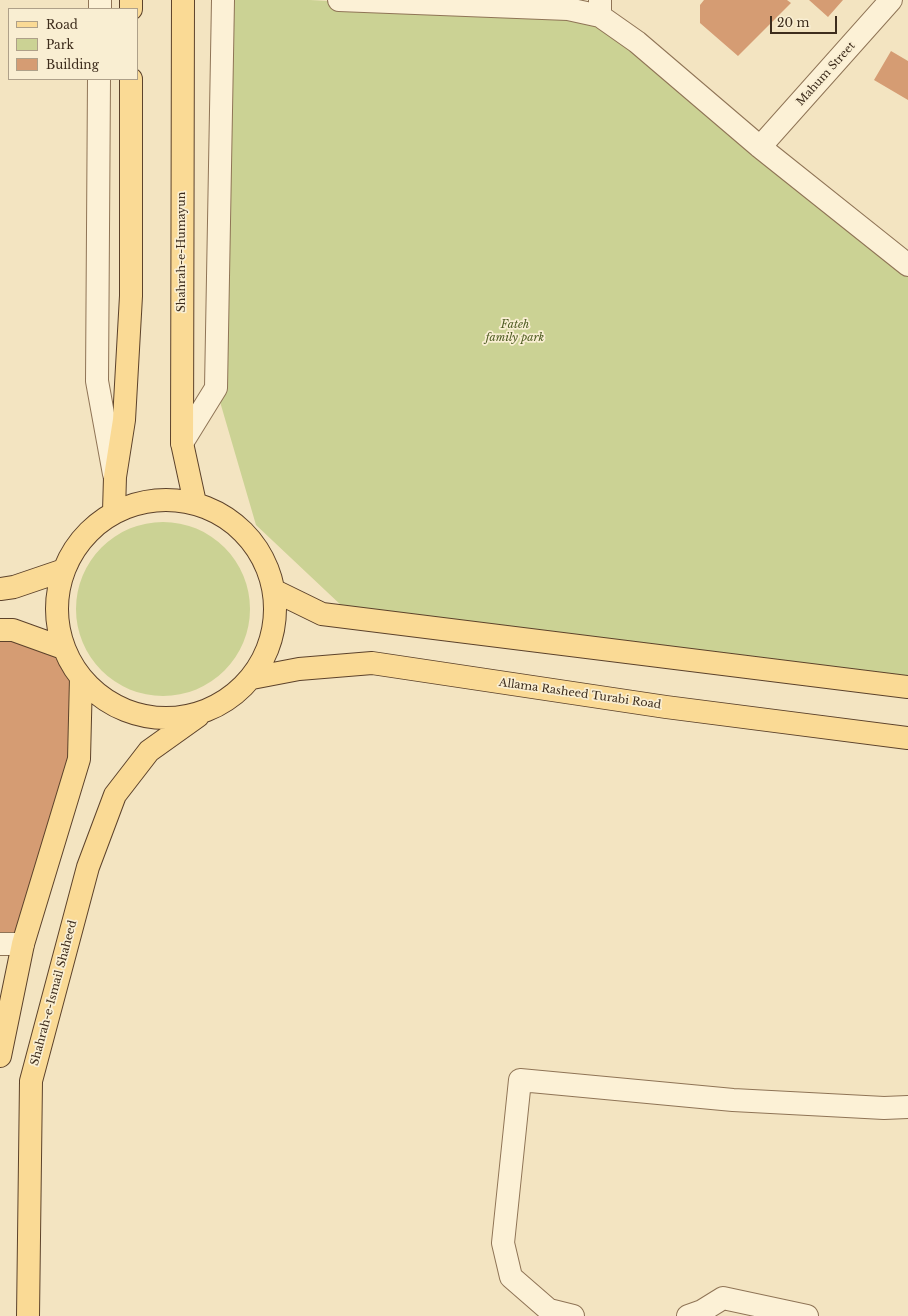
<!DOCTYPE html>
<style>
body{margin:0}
#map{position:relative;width:908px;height:1316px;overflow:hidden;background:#f3e4c1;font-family:"Libre Baskerville",serif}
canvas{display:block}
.legend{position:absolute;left:8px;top:8px;width:130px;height:72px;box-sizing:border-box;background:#f9eed2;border:1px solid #aea089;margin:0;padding:5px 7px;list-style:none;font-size:12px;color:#3d2c1c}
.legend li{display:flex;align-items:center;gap:8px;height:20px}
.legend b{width:20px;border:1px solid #aea089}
.scale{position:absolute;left:770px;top:16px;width:67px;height:18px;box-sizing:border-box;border:2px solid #3d2c1c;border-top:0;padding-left:5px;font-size:12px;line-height:14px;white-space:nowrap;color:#3d2c1c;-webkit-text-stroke:3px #f9eed2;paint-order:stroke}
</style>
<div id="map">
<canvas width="908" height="1316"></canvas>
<ul class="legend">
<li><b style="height:5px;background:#fada95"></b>Road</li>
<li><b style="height:11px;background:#cbd294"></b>Park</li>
<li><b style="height:11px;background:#d59c73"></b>Building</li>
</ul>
<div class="scale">20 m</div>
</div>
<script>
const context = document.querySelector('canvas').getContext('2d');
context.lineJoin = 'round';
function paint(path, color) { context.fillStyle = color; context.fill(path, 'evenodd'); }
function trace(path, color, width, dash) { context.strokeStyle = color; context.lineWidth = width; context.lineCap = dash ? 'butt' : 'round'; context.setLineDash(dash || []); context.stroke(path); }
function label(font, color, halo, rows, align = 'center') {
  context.font = font + ' "Libre Baskerville",serif'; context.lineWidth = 3.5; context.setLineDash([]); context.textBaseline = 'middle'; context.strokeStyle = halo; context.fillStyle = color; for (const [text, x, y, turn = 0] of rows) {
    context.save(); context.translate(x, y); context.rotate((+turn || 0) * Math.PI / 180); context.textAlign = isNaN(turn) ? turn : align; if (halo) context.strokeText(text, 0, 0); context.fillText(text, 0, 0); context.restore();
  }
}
paint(new Path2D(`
 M223,0h87l290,16 308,257v414l-565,-80 -87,-82 -40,-137z
 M76 609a87 87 0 1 1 174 0a87 87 0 1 1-174 0Z`), '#cbd294');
paint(new Path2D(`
 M704,0h83l4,3 -53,53 -38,-33v-18z
 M809,0h34l-15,17z
 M891,51l17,10v39l-34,-20z
 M0,633l62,17 17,29 -1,80 -57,183h-21z`), '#d59c73');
const minor = new Path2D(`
 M339,0l229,9 32,7
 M600,0v16l37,26 123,105 148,118
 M100,9v-9
 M99,79l-2,302 17,93
 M760,147l131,-147
 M182,443l34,-55 7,-388
 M0,944h23
 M573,1316l-24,-6 -38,-33 -8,-34 17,-163 213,20 151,8 24,-1
 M688,1316l14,-5 21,-13 84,18`);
const major = new Path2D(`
 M183,0l-1,443 13,60
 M131,9v-9
 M57 609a109 109 0 1 1 218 0a109 109 0 1 1-218 0Z
 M114,511l1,-34 9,-57 7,-124v-217
 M0,589l14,-2 50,-17
 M275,591l47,23 586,73
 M0,630h13l50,18
 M252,678l47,-9 73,-6 294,44 242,31
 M0,1056l23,-112 56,-185 2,-81
 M28,1316l3,-235 57,-214 27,-72 34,-44 49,-35`);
trace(minor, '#8f7456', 24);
trace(major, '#5c422b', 24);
trace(minor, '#fcf1d6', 22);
trace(major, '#fada95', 22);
label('11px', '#3d2c1c', '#f9eed2', [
 ["Mahum Street",826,74,-48],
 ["Shahrah-e-Humayun",182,252,-90],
 ["Allama Rasheed Turabi Road",580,694,8],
 ["Shahrah-e-Ismail Shaheed",54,993,-75]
]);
label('italic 11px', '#4d5b21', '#f9eed2', [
 ["Fateh",515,325],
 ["family park",515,338]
]);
</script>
